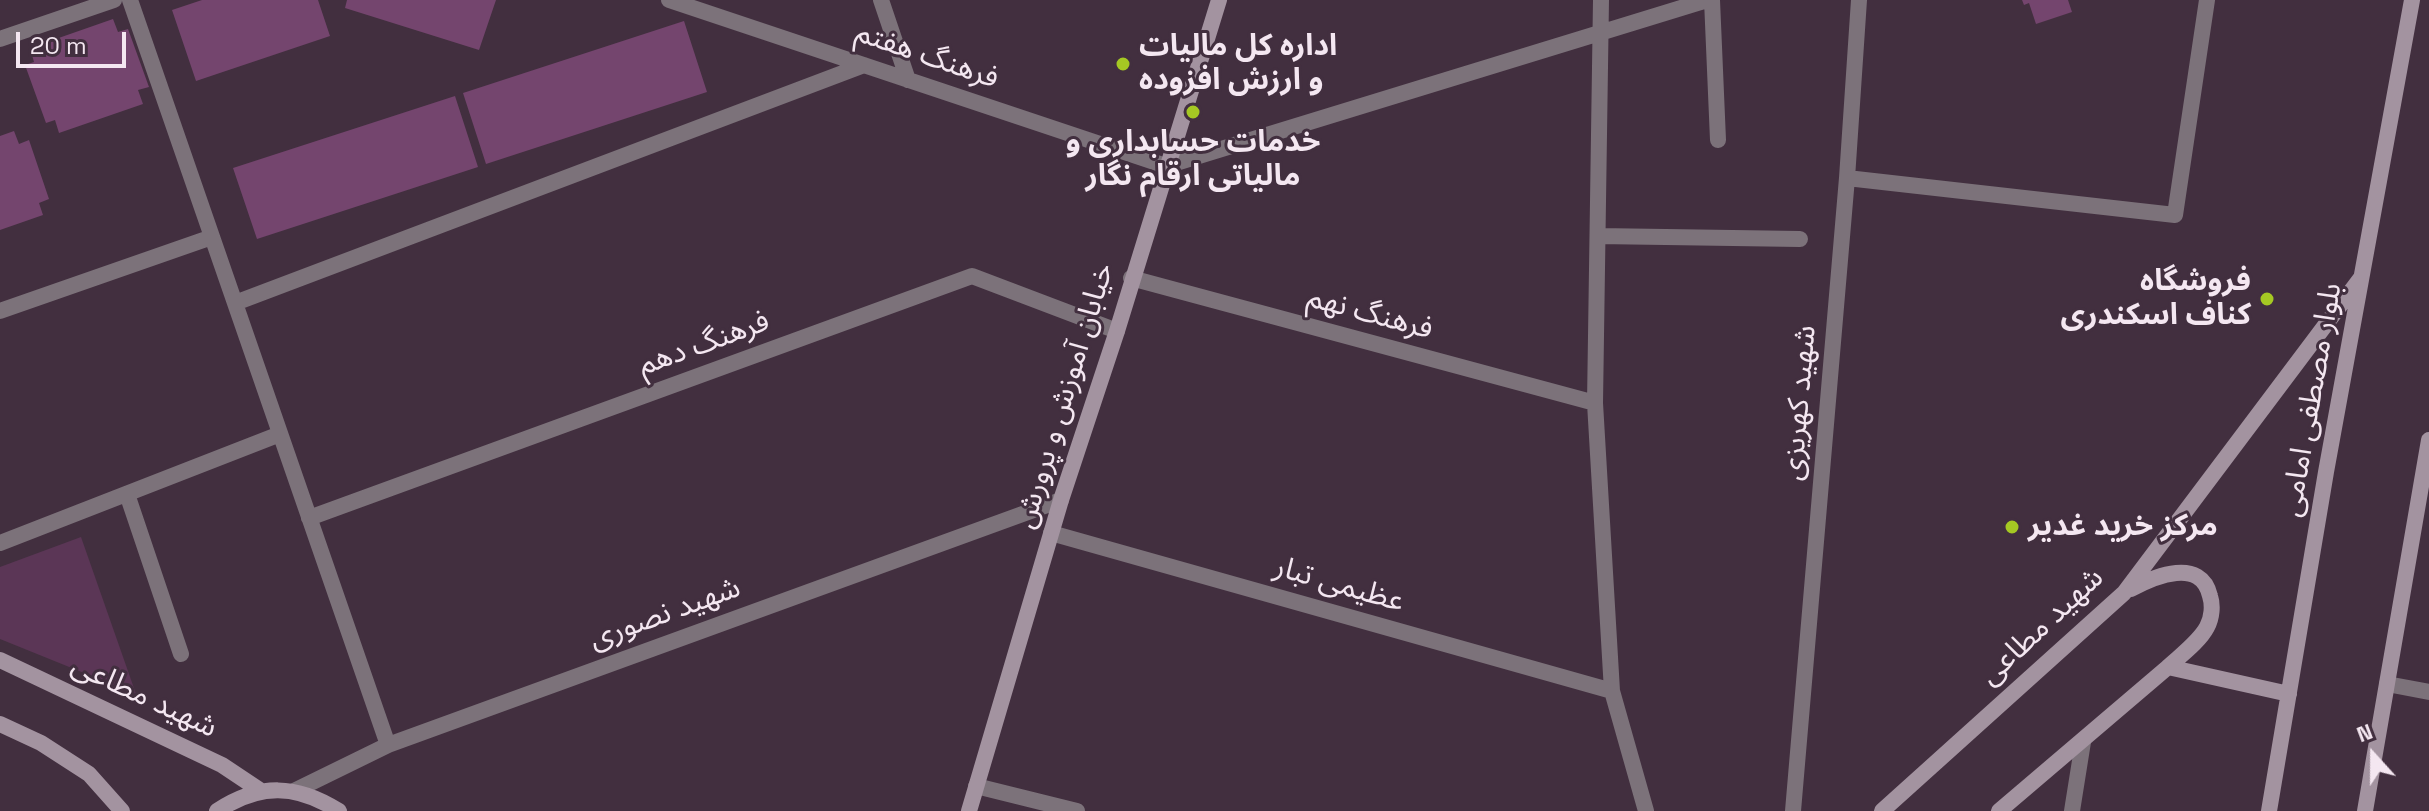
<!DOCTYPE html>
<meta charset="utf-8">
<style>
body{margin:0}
#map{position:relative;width:2429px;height:811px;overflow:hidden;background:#422f3f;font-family:"Space Grotesk",sans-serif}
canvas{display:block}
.north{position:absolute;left:2333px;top:715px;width:80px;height:80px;-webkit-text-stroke:6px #422f3f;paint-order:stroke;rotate:339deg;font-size:22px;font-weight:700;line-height:32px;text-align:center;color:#f4e7f1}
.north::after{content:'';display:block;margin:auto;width:28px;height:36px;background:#f4e7f1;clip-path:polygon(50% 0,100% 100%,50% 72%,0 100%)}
.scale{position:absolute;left:16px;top:32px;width:110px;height:36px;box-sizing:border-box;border:4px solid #f4e7f1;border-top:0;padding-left:10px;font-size:24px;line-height:28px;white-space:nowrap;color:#f4e7f1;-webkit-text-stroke:6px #422f3f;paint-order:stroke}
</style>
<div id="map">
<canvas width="2429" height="811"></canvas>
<div class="north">N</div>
<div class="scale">20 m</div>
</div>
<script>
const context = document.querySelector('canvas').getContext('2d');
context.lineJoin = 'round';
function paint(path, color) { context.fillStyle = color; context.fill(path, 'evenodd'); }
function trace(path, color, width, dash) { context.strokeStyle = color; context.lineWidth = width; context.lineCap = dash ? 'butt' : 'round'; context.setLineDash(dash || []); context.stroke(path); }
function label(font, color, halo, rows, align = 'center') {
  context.font = font + ' "Space Grotesk","Noto Sans Arabic",sans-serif'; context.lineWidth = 6; context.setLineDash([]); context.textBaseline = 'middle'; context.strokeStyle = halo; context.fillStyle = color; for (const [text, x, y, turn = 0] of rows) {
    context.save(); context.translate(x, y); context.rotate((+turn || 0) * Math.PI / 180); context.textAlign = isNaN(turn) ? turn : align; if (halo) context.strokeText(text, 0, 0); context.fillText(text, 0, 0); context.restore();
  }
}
paint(new Path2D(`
 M81,537l55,157 -136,-55v-72z`), '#5b3656');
paint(new Path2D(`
 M202,0h116l12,36 -134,45 -24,-71z
 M347,0h149l-17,50 -134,-42z
 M2022,0h46l4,12 -36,12 -7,-21 -5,2z
 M113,19l5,13 10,-3 21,58 -11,3 5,14 -84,29 -4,-13 -9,3 -21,-58 9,-3 -4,-14z
 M684,21l23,71 -221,72 -23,-71z
 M455,96l23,71 -221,72 -24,-71z
 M14,131l5,13 10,-4 20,59 -10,4 4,12 -43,15v-94z`), '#74456e');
trace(new Path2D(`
 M130,0l258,745
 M669,0l497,166 541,-166
 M881,0l27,80
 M1601,0l-6,403 17,288 34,120
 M1712,0l6,140
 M0,39l114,-39
 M1847,178l328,37 32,-215
 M1598,236l202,3
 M1131,278l464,125
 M235,303l629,-238
 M0,311l212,-74
 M127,494l54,160
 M309,518l663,-242 145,55
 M1051,533l561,158
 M0,543l280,-109
 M2387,684l42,8
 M976,786l101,25
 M294,791l94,-46 673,-245
 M1793,811l54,-633 12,-178
 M2072,811l11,-69`), '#7c727a', 16);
trace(new Path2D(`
 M2131,589c24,-13 70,-32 79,7 3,9 2,22 -3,31 -8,15 -26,28 -39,40
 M0,660l222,105 39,26
 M0,724l41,19 48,31 33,37
 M217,811c43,-28 79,-27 122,0
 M969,811l92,-311 56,-169 102,-331
 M1882,811l242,-218 236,-314
 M1999,811l169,-144 121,27
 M2269,811l57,-339 86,-472
 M2365,811l64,-371`), '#a393a0', 16);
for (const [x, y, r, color] of [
 [1123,64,8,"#a5c823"],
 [1193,112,8,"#a5c823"],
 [2267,299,8,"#a5c823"],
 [2012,527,8,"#a5c823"]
]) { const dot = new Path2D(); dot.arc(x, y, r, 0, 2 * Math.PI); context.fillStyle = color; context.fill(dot); trace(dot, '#422f3f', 3); }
label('bold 30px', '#f4e7f1', '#422f3f', [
 ["اداره کل مالیات",1139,47],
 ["و ارزش افزوده",1139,81],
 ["خدمات حسابداری و",1193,143,"center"],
 ["مالیاتی ارقام نگار",1193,177,"center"],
 ["فروشگاه",2251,282,"right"],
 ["کناف اسکندری",2251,316,"right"],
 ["مرکز خرید غدیر",2028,527]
], 'left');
label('30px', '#f4e7f1', '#422f3f', [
 ["فرهنگ هفتم",927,56,19],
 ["فرهنگ نهم",1370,314,15],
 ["فرهنگ دهم",704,344,-20],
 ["خیابان آموزش و پرورش",1065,396,-73],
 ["بلوار مصطفی امامی",2312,400,-80],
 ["شهید کهریزی",1800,403,-85],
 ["عظیمی تبار",1339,585,16],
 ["شهید نصوری",665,614,-20],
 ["شهید مطاعی",2042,627,-43],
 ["شهید مطاعی",144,697,25]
]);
</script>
